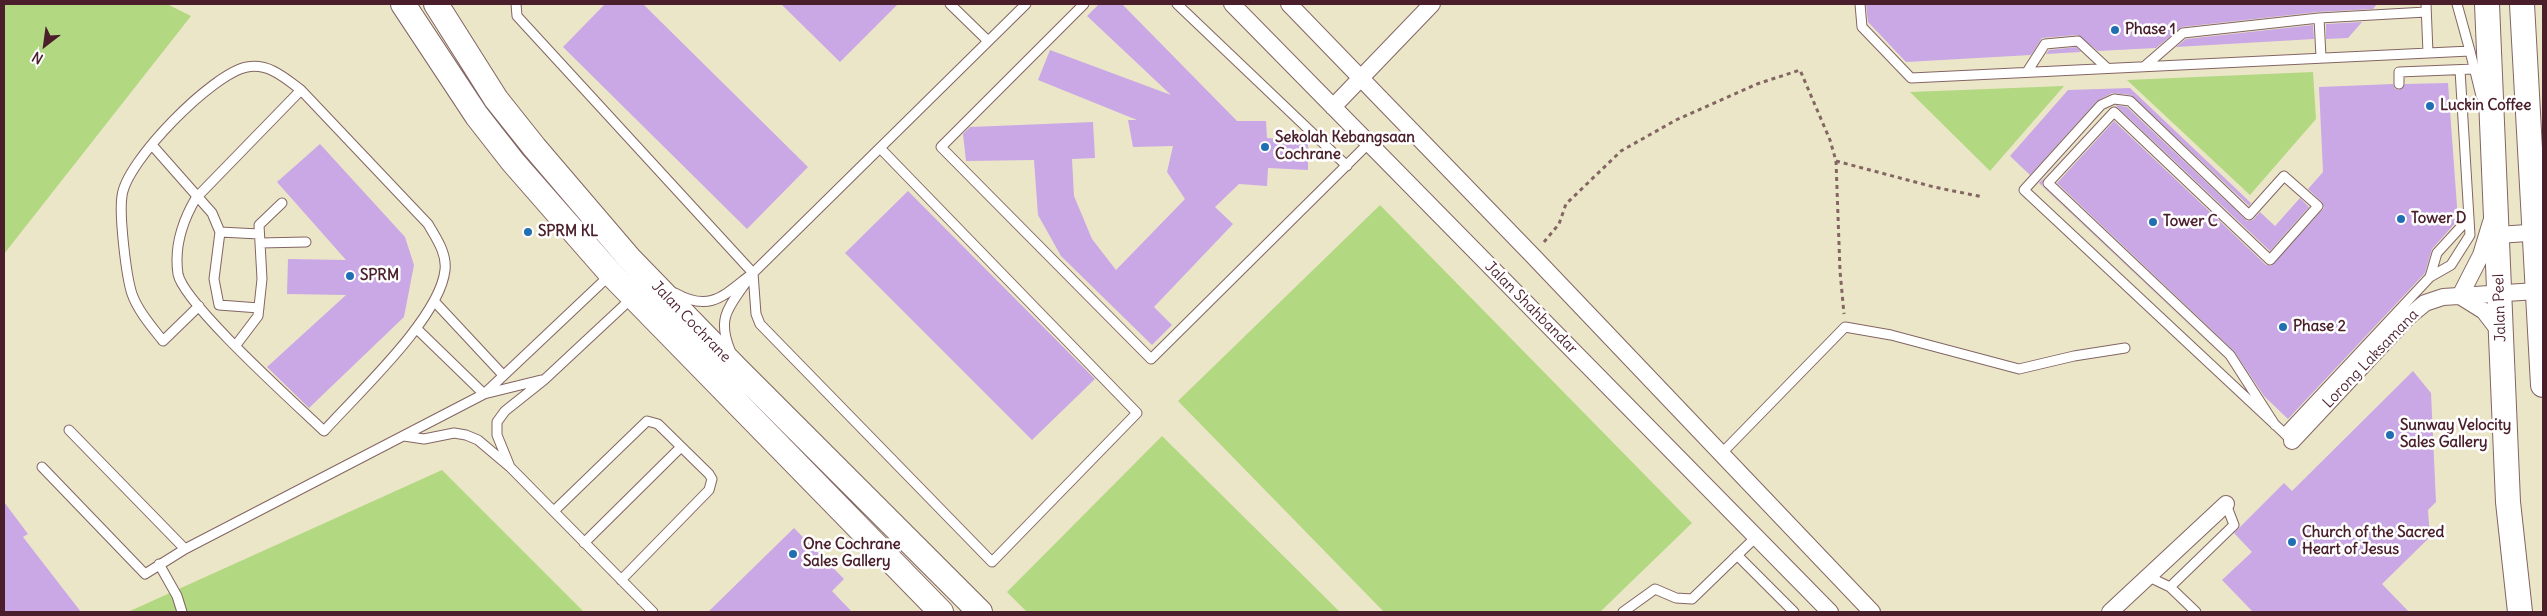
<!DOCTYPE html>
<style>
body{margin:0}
#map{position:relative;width:2547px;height:616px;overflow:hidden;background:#ece6c9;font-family:Delius,sans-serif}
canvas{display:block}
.frame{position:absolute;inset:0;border:5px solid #4a1f2b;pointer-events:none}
.north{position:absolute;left:20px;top:20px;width:50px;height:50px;-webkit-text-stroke:4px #fff;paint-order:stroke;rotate:210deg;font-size:14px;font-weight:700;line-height:20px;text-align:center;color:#4a1f2b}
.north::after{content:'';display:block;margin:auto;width:18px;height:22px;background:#4a1f2b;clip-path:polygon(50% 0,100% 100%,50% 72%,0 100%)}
</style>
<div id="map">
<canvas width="2547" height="616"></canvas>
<div class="frame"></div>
<div class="north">N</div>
</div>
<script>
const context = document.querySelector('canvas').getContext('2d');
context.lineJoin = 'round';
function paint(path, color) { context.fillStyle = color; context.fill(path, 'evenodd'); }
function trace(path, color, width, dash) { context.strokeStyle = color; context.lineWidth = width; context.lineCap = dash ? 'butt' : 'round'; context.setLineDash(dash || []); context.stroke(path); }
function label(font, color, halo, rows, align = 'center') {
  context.font = font + ' Delius,sans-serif'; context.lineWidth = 5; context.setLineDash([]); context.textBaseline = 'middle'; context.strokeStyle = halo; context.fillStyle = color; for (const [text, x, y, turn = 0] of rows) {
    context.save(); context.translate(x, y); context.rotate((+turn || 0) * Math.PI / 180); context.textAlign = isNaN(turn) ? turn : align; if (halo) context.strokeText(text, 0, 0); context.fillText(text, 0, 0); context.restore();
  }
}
paint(new Path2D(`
 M4,4h163l24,12 -187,238z
 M2313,72l3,47 -66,76 -123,-115z
 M2064,86l-74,85 -80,-79z
 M1380,205l312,318 -92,89h-216l-206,-211z
 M1162,436l178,176h-313l-20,-20z
 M442,470l142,142 -454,-1z`), '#b2d882');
paint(new Path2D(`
 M605,4h38l165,163 -61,62 -184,-182z
 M781,4h117l-58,58z
 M1099,4h23l115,117h29l1,17 41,3v29l-40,-2 -1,18 -28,-2 -24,23 18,17 -79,83 18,18 -20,20 -91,-89 -23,-41 -4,-55 -68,1 -3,-27 7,-7 123,-5 2,36 -23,1 2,37 18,43 24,31 69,-71 -18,-27 6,-26 -40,1 -5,-27h9l-99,-40 12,-30 121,45 -84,-79z
 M1866,4h511l-4,5 -55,3 -136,15 -26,21 -58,3 -21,-16 -35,3 -11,17 -125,7 -38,-40z
 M2362,22l-14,16 -22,1v-15z
 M2313,25l1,14 -138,8 10,-8z
 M2076,47l5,5 -35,2 3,-4z
 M2448,83l10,137 -26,29 -7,24 -137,146 -24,-23 -30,-45 -177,-168 57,-62 152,144 5,1 53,-58 -2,-6 -14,-13 15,-17 -4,-85 74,-3 2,5 4,1 6,-6z
 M2130,88l121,115 -2,3 -118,-111 -19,-2 -15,8 -67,74 -20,-19 58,-66z
 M2115,105l12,2 120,114 6,-1 7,-8 15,14 25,-28 9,9 -39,44z
 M2109,108l-66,71 -1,6 184,175 -187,-177z
 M320,144l85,93 9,28 -10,52 -95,91 -42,-41 79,-72 -59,-1 1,-35 58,1 -69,-78z
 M908,191l187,188 -63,61 -187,-187z
 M2413,371l18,22 5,109 -8,8 2,27 -48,47 27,28h-156l-31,-32 30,-28 -18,-19 50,-50 8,8z
 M4,502l24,32 -5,3 58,75h-77z
 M794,528l50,51 -12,12 20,21h-144z`), '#c9a8e5');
const lane = new Path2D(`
 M516,4l1,12 236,257 3,41 4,10 232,238 145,-149 -257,-265
 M950,4l38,37
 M1084,4l-143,143 210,212 218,-216
 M1177,4l170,162
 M1860,4l2,23 49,51 559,-27 11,45
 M2426,4l2,49
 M2457,4l13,47
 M2321,57l-2,-39 107,-6
 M2145,66l38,-33 136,-15
 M2027,72l18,-28 33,-3 29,27
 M2399,84v-12l75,-3
 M301,90l127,134c8,14 19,29 17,46 -5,48 -88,124 -121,161 -27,-26 -141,-128 -146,-157 -4,-27 5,-54 18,-76z
 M152,145l60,68 8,19
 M260,243l46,-1
 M2430,277l7,-24 32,-35
 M675,293c36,20 49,2 78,-20l273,-269
 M434,301l69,74
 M199,306l-36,35c-11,-14 -25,-30 -31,-47 -6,-18 -13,-80 -10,-98 4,-35 91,-123 125,-129 22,-4 38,11 54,23
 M259,308l-40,-3 -5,-26 6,-47 39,2
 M417,329l67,65
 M236,345l22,-29 4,-37 -3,-54 23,-22
 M730,350c-13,-32 -2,-42 17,-69
 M484,394l127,-120
 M2275,425l-45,-70 -182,-172 66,-71 156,148 48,-54 -34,-30 -35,39 -119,-114 -16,-2 -13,6 -77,85 260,243 8,8
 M69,430l116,119 299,-155 57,-14
 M2284,433l146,-156 21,-12 19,-30 -10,-165
 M404,436l20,3 30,-6 12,2 12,5 32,27 143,145
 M1721,454l124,-127 46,8 128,34 55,-13 51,-8
 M42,467l103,107 40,-25
 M510,467l-13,-32v-13l8,-11 39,-31 89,-83
 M554,511l93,-90 11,3 51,50 3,5 -3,11 -88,90
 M584,543l97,-96
 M1737,555l57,57
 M159,564l18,32 5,16
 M2147,576l23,11 26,25
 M2170,587l64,-62 -8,-21
 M1623,612l32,-23 21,9 16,1 64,-62`);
const street = new Path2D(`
 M1232,4l598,608
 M1289,4l244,252 339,356
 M1333,107l99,-103
 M2497,235l46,-3
 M2460,296l21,-41 10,-33
 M2460,296l24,15 17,22
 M2292,441l116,-124 17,-14 18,-6 94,-6
 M2110,612l116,-108`);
const secondary = new Path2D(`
 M403,4l74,112 36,46 98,112 330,338
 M436,4l60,95 39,49 94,110 108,111 243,243
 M2487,4l21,498 12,110
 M2522,4l21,381`);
trace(lane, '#836562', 11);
trace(street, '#836562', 18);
trace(secondary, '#836562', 26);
trace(new Path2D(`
 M1836,161l98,26 49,10
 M1544,242l15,-18 7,-20 55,-53 55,-31 81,-36 43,-14 30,70 6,21 4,110 4,43`), '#836562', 3, [4, 4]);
trace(lane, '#fff', 9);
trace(street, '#fff', 16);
trace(secondary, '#fff', 24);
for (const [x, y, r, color] of [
 [2115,30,5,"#1f6fb2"],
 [2430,106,5,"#1f6fb2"],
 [1265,147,5,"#1f6fb2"],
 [2401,219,5,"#1f6fb2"],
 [2153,222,5,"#1f6fb2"],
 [528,232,5,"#1f6fb2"],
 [350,276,5,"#1f6fb2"],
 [2283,327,5,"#1f6fb2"],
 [2390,435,5,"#1f6fb2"],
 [2292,542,5,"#1f6fb2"],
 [793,554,5,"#1f6fb2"]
]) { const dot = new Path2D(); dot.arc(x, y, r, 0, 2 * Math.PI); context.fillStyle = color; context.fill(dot); trace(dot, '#fff', 2); }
label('bold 15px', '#4a1f2b', '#fff', [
 ["Phase 1",2125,30],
 ["Luckin Coffee",2440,106],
 ["Sekolah Kebangsaan",1275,138],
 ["Cochrane",1275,155],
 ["Tower D",2411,219],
 ["Tower C",2163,222],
 ["SPRM KL",538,232],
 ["SPRM",360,276],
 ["Phase 2",2293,327],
 ["Sunway Velocity",2400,426],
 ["Sales Gallery",2400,443],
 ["Church of the Sacred",2302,533],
 ["Heart of Jesus",2302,550],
 ["One Cochrane",803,545],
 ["Sales Gallery",803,562]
], 'left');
label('15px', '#4a1f2b', '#fff', [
 ["Jalan Shahbandar",1531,308,45],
 ["Jalan Peel",2500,308,-92],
 ["Jalan Cochrane",691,322,46],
 ["Lorong Laksamana",2371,359,-46]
]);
</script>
